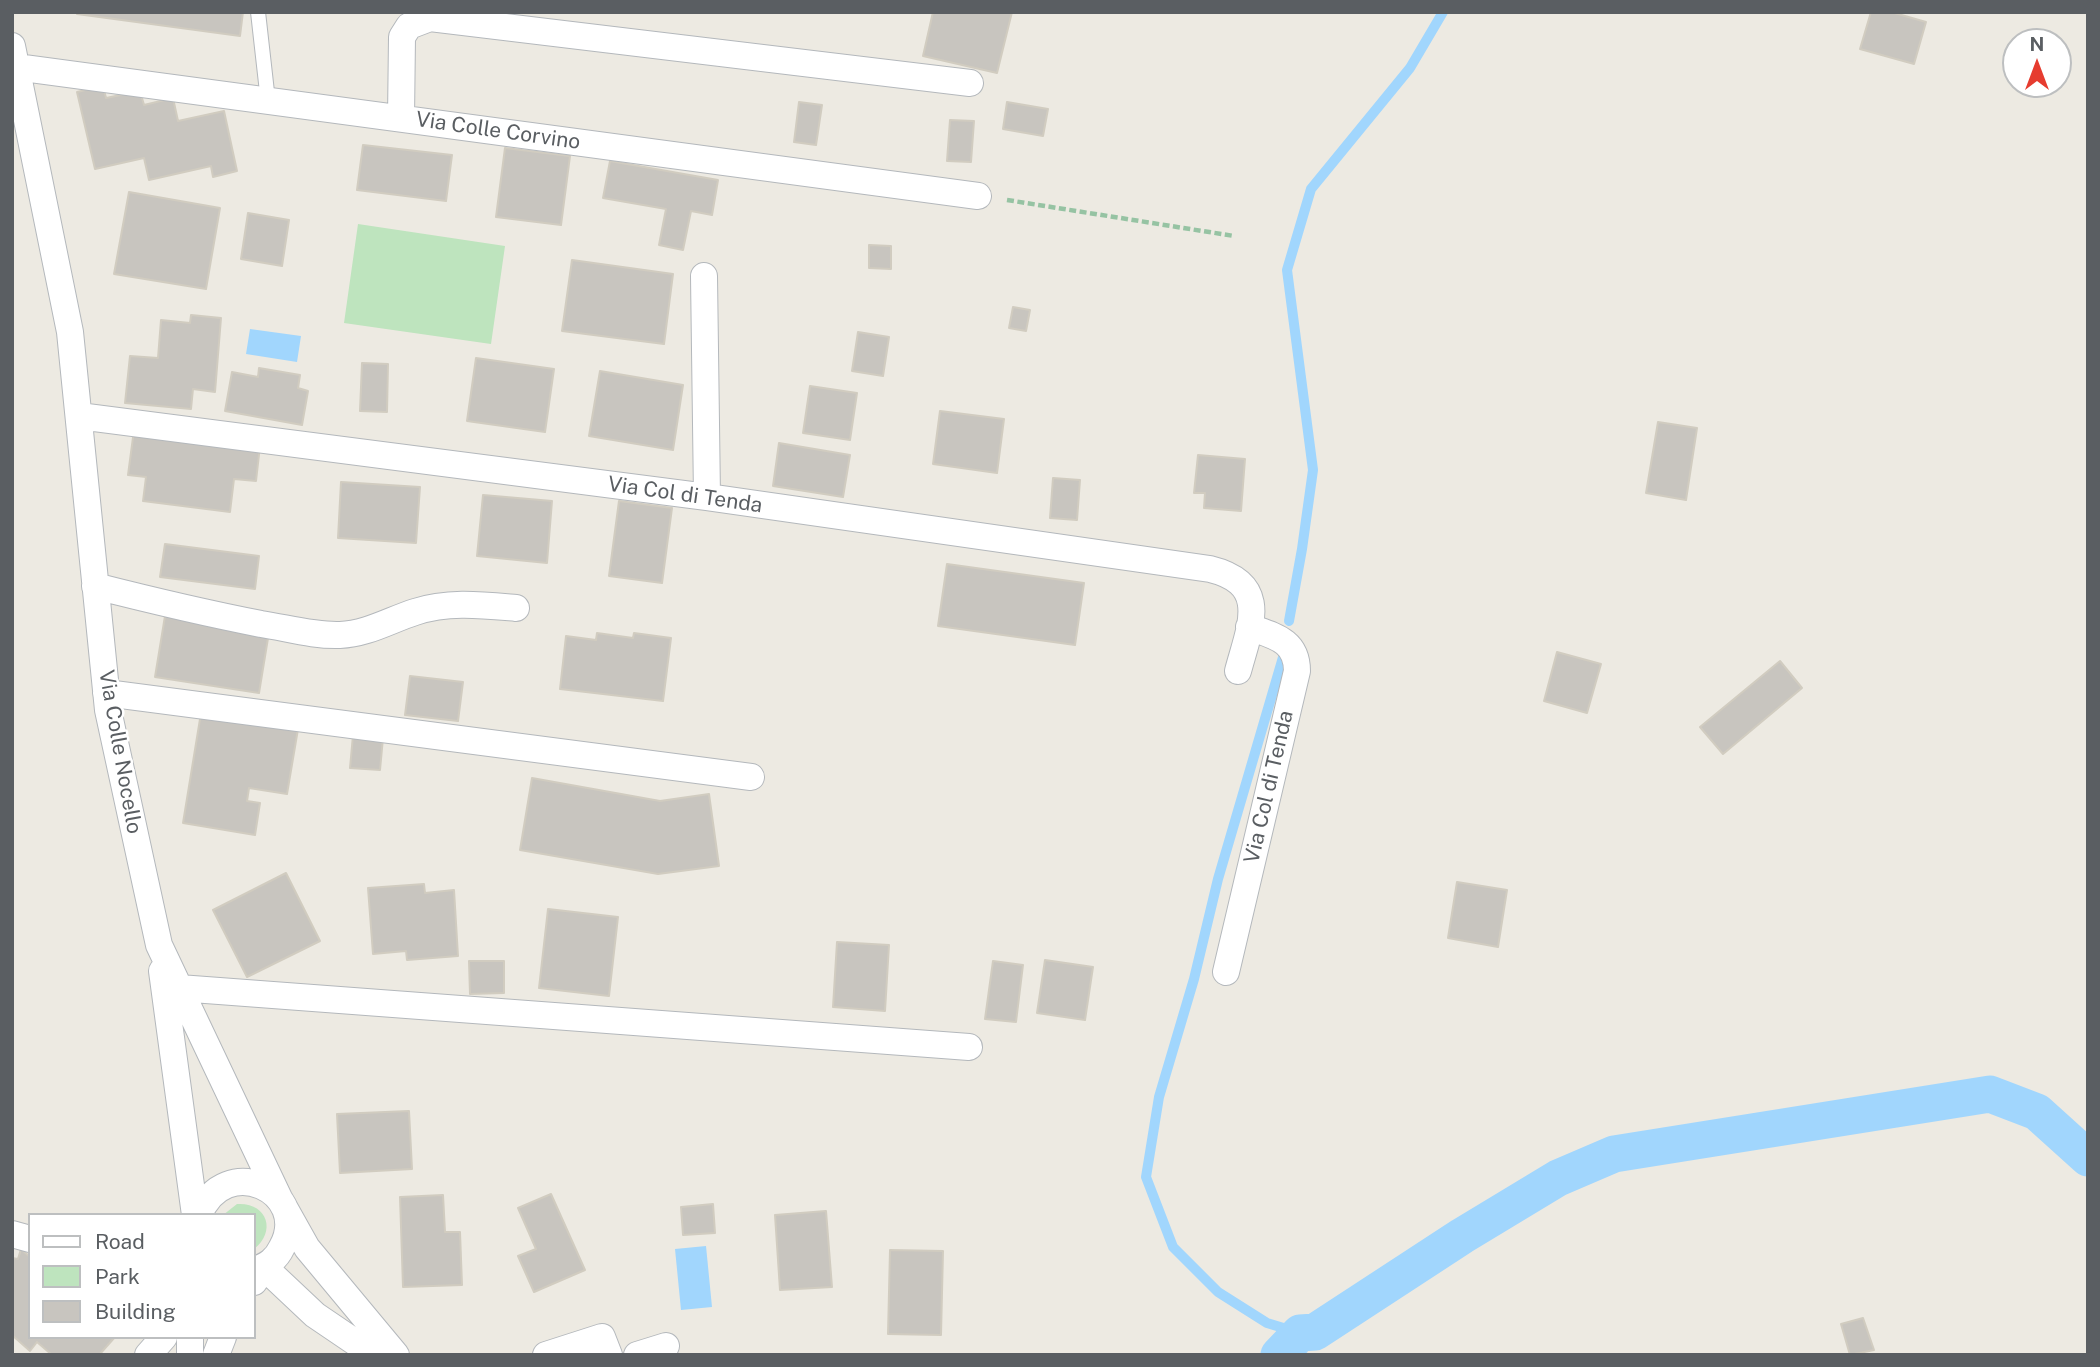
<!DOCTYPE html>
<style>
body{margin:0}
#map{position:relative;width:2100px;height:1367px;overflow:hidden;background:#edeae2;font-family:"Public Sans",sans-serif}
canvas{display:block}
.frame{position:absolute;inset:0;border:14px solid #5a5e62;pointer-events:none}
.legend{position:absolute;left:28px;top:1213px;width:228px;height:126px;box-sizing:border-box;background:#fff;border:2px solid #bdbfc0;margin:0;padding:9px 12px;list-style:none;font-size:21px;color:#5a5e62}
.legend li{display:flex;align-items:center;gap:14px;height:35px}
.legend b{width:35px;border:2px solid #bdbfc0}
.north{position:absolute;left:2002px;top:28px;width:70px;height:70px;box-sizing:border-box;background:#fff;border:2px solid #bdbfc0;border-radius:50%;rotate:0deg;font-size:19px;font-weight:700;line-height:28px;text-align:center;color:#5a5e62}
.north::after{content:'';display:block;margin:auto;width:24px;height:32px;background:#e63c2f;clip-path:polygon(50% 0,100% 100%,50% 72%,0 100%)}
</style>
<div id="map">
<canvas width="2100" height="1367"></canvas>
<div class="frame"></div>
<ul class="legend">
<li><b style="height:9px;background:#fff"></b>Road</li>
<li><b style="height:19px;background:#bee4be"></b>Park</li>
<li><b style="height:19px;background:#c8c5bf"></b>Building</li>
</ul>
<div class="north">N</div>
</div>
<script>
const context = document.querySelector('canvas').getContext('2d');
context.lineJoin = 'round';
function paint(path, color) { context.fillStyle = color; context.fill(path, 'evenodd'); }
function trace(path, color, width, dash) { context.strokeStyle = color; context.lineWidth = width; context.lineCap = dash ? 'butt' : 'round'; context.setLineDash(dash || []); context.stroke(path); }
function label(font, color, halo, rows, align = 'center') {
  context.font = font + ' "Public Sans",sans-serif'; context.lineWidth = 5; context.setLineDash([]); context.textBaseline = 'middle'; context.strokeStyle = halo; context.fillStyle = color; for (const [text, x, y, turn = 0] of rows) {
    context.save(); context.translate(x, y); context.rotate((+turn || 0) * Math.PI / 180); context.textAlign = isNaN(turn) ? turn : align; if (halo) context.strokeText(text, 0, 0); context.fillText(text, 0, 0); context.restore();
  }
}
paint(new Path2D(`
 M358,224l147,22 -14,98 -147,-21z
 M237,1204c30,-2 40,27 17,45v-34h-31z`), '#bee4be');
paint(new Path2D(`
 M250,329l51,7 -4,26 -51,-8z
 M706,1246l6,61 -31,3 -6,-61z`), '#a1d6fd');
trace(new Path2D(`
 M1289,621l13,-72 11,-79 -26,-200 24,-81 99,-121 33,-56
 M1284,654l-66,225 -24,100 -35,118 -13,80 27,70 45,45 49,31 33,10`), '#a1d6fd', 10);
trace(new Path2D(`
 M1279,1355l21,-22 15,-1 147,-96 96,-58 56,-24 376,-60 47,18 51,46`), '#a1d6fd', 37);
const building = new Path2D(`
 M77,12h166l-3,24 -163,-22z
 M933,12h79l-15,61 -74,-17z
 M1871,12h20l35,10 -12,42 -54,-15z
 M103,86l3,12 34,-7 4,14 29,-7 5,23 46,-10 13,60 -24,6 -2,-11 -62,14 -5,-22 -49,11 -18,-77z
 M799,102l23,3 -6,40 -22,-3z
 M1007,102l41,7 -5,27 -40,-7z
 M950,120l24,1 -3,41 -24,-1z
 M363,145l89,10 -6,46 -89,-11z
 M505,148l65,8 -9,69 -65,-8z
 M610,161l108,19 -6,35 -21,-4 -8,39 -24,-5 7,-36 -63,-11z
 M129,192l91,16 -14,81 -92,-15z
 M248,213l41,7 -7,46 -41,-7z
 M869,245l22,1v23l-22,-1z
 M572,260l101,14 -9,70 -102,-13z
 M1013,307l17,3 -4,21 -17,-3z
 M191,315l30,3 -6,74 -22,-3 -2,20 -66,-6 5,-47 28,2 3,-38 29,3z
 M858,332l31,5 -6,39 -31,-5z
 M476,358l78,11 -9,63 -78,-11z
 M362,363l26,1 -1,48 -27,-1z
 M259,368l41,7 -2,13 10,3 -6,34 -77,-14 7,-39 26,5z
 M600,371l83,14 -10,65 -84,-14z
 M810,386l47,7 -7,47 -47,-7z
 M940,411l64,8 -7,54 -64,-9z
 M1658,422l39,6 -11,72 -40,-7z
 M134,430l126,16 -4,35 -22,-2 -4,33 -87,-11 3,-24 -18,-2z
 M779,443l71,12 -7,42 -70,-11z
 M1198,455l47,4 -4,52 -37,-3 1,-15h-11z
 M1053,478l27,2 -3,40 -27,-2z
 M341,482l79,5 -4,56 -78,-5z
 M483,495l69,6 -5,62 -70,-7z
 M619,501l53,7 -10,75 -53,-7z
 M165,544l94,12 -4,33 -95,-12z
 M947,564l137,19 -9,62 -137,-19z
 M165,616l104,16 -10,61 -104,-16z
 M597,633l36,5 1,-5 37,5 -8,63 -103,-12 6,-53 30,4z
 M1557,652l44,12 -14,49 -43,-12z
 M1780,661l22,27 -79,66 -23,-27z
 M410,676l53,6 -5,39 -53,-6z
 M201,713l97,16 -11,65 -38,-6 -2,13 13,2 -5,32 -72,-12z
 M353,735l30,3 -3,32 -30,-2z
 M532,778l128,23 49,-7 10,72 -61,8 -138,-24z
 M286,873l34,68 -73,36 -34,-67z
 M1457,882l50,8 -9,57 -50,-9z
 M424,884l1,9 29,-3 4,66 -51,4 -1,-9 -33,3 -5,-66z
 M548,909l70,8 -9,79 -70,-8z
 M837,942l52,3 -4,66 -52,-4z
 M1045,960l48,7 -8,53 -48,-7z
 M469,961h35v32l-34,1z
 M993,961l30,4 -7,57 -31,-3z
 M409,1111l3,58 -72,4 -3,-59z
 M551,1194l34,76 -51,22 -16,-36 18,-7 -18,-41z
 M443,1195l2,37h15l2,53 -59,2 -3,-90z
 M713,1204l2,29 -32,2 -2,-28z
 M826,1211l6,76 -52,3 -5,-75z
 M21,1249l9,8v80h85l-16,18h-47l-15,-13 -7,9 -18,-16v-77l6,1z
 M890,1250l53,1 -2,84 -53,-1z
 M1863,1318l11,32 -24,5 -9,-31z`);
paint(building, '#c8c5bf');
trace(building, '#d1ccc0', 2);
const lane = new Path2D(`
 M258,12l10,89`);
const street = new Path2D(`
 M12,46l58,286 38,378 51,235 120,253 28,50 89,107
 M16,67l962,129
 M401,118l1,-81 7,-11 21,-8 540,65
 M704,276l3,221
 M79,416l628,81 503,72c61,15 40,57 28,102
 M95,586c55,14 110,27 166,38 26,4 53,12 79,11 27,-1 50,-15 75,-23 33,-11 67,-7 101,-4
 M106,693l645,84
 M162,971l33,244
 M1226,972l71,-301c0,-31 -23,-35 -48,-44
 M179,988l790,59
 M199,1215c26,-65 113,-23 83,32 -6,13 -15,19 -28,23
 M12,1234l18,5
 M254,1282l10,-15 51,48 59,40
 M190,1337v18
 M148,1355l16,-18
 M216,1355l7,-18
 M546,1355l56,-18 7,18
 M637,1355l29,-9`);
trace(lane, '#b4b8bc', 16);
trace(street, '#b4b8bc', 28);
trace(new Path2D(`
 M1007,200l227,36`), '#96c3a3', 4.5, [7, 3.5]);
trace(lane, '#fff', 14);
trace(street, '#fff', 26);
label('21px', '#5a5e62', '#fff', [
 ["Via Colle Corvino",498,131,8],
 ["Via Col di Tenda",685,495,8],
 ["Via Colle Nocello",120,752,80],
 ["Via Col di Tenda",1269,787,-77]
]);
</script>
